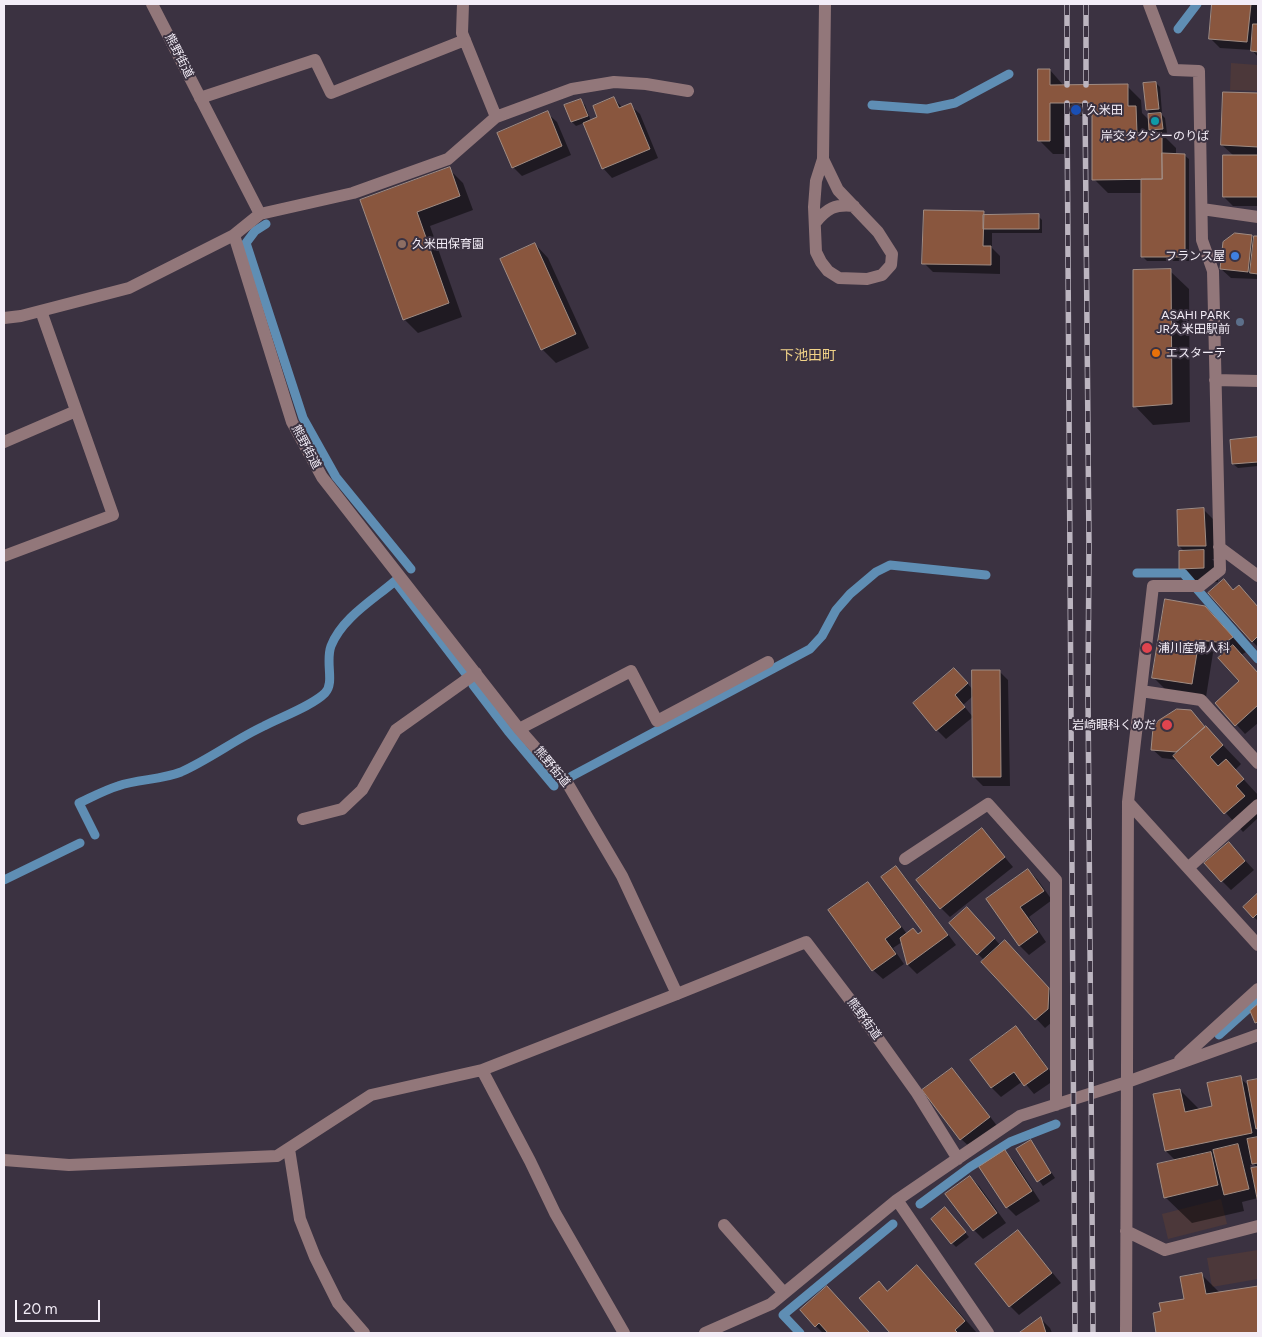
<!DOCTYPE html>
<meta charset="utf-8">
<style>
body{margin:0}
#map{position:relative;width:1262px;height:1337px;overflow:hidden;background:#3b3241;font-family:Figtree,sans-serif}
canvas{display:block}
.frame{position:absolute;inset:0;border:5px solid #f3edf7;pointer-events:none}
.scale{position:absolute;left:15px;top:1300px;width:85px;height:22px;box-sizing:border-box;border:2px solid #f3edf7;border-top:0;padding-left:6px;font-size:15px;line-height:18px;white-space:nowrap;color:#f3edf7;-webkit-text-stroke:4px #3b3241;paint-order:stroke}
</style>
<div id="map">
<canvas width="1262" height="1337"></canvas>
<div class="frame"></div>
<div class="scale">20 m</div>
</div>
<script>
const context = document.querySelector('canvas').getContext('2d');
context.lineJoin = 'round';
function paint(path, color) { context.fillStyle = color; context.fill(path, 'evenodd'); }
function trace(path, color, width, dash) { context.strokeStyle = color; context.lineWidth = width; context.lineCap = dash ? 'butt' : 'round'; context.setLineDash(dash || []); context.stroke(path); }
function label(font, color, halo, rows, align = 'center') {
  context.font = font + ' Figtree,"Noto Sans JP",sans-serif'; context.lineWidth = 4; context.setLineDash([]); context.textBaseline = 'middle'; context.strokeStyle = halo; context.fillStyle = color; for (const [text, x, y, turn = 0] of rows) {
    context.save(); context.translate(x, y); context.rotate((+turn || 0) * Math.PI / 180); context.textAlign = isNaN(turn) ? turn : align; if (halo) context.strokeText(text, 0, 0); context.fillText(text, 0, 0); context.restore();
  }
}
paint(new Path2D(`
 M1231,63l27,2v26l-28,-1z
 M1221,1199l6,25 -59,15 -6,-25z
 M1258,1250v29l-46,8 -5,-29z`), '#4c383a');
paint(new Path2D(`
 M1214,4h44v53l-6,-7 -32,-2 -10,-10z
 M1050,70l14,16h63l14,14 1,13 8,8 2,-6 -5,-5 9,-27 4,4 2,26h-2l5,5 2,15h-6l15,15v7h8l5,4v102h-42l-4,-4 -1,-64h-34l-14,-14 -1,-63h-29v38h-11l-14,-14zM1150,129l5,5h-5z
 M1224,94l34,1v111h-25l-9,-9 10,-41 -12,-11z
 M613,98l10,10 7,-3 10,9 18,44 -46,20 -9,-10 -19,-45 -8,3 -4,-4 8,-22 5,5 6,16 8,-4z
 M547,113l10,9 14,33 -49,21 -9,-9z
 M449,169l14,14 10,27 -43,16 32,91 -44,16 -14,-14 -43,-119z
 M983,212l4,4h51l4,4v13h-50v15l8,8v18l-67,-2 -9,-9z
 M1251,236l4,4v-3h3v42l-27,-1 -10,-9z
 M535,244l13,14 41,90 -33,15 -14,-14z
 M1170,271l19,18 1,133 -37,3 -18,-19z
 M1258,439v27l-20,2 -5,-4 -2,-23z
 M1204,510l14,14 1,35h-7l6,6v17l-23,1 -14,-14 4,-17 -6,-6z
 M1224,580l10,11 14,5 10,11v40l-6,-6z
 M1219,622l27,30 -5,3 17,19v49l-13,11 -28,-31 24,-21 -17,-28 -11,-1 -7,44 -39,-6 -14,-14z
 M999,671l9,9 2,106h-27l-9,-9 -1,-81 -10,9 10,12 -27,22 -9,-9 26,-52 10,12z
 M1200,721l41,43 -6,6 23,25v23l-15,14 -65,-72 -16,-2 -10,-9z
 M982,830l31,37 -63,50 -9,-9z
 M1229,843l25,27 -23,20 -9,-9z
 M896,868l9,9 51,68 -39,29 -9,-9 -6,-23 -9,6 11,16 -21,15 -10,-9 -43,-59 38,-27 9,9 30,41 11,1 5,-4z
 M1028,870l9,9 15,21 -23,17 17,25 -17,13 -9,-9 -33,-47z
 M1258,895v26l-14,-14z
 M976,918l25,28 13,5 44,48 -1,19 -12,10 -62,-66 2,-1 -7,-7z
 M1016,1028l9,9 31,42 -22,15 -11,-13 -22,16 -9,-9 -20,-28z
 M952,1069l9,10 37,48 -27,21 -10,-9 -37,-49z
 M1240,1078l9,8 -1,-4 10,-2v88l-4,-4 -4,1 1,5 7,-2v30l-16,4 2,9 -52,12 -27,-26 11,-36 -10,-10 14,-61 20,20 13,-3z
 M1031,1142l24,36 -12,8 -25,-36z
 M1005,1152l9,9 26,40 -24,15 -9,-9z
 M970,1177l9,9 27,37 -23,16 -9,-9z
 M949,1213l20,24 -13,10 -4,-4z
 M1018,1232l43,51 -42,32 -9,-9z
 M917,1267l18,18 42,48h-86l-30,-35 18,-15 9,9z
 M1202,1275l18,18 38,-6v46h-101l-3,-19 9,-2 22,-12z
 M836,1297l33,36h-39l-2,-1 -5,1 -7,-7z
 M1041,1319l9,9 2,5h-31z`), '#0007');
trace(new Path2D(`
 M1178,29l19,-25
 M872,105l55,4 28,-6 54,-29
 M266,224l-11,7 -9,12 57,175 33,59 75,92
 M1137,573h46l75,86
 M473,685l35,46 46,55
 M572,776l238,-127 12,-13 14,-26 14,-16 26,-22 14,-7 96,10
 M95,835l-16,-32c13,-6 26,-13 39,-17 20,-7 43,-6 63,-14 29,-13 55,-33 83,-46 17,-9 48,-20 61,-33 10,-10 0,-31 6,-47 11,-28 42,-46 64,-65l71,93
 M4,880l76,-37
 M1219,1035l39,-35
 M920,1204l50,-37 40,-25 46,-18
 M800,1333l-17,-18 110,-91`), '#5f8eb4', 9);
const building = new Path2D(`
 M1212,4h39l-4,38 -38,-3z
 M1253,24h5v28l-7,-1z
 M1038,69h12v16l78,-1v22h8l1,27h25v46l-70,1v-77h-42v38h-12z
 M1156,82l3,27 -13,1 -3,-27z
 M1223,92l35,1v54l-37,-2z
 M614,97l5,11 12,-5 19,46 -48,20 -19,-46 14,-6 -4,-11z
 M581,99l7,17 -17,6 -7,-17z
 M548,111l14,35 -50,22 -15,-35z
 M1161,113l2,16 -14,1 -1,-16z
 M1162,153l23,1v103h-44v-78h21z
 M1223,155h35v42h-35z
 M450,167l10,29 -43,16 32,91 -46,17 -43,-120z
 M924,210l60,1 -1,35h8v19l-69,-1z
 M1039,214v15h-56v-14z
 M1235,233l17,2 -4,37 -28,-3 3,-27z
 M1254,236h4v38l-8,-1z
 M535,243l41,91 -35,16 -41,-91z
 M1171,269l1,135 -39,3v-137z
 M1258,437v25l-26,2 -2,-24z
 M1204,508l2,38h-28l-1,-36z
 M1204,550v18l-25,1v-18z
 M1224,579l9,11 6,-5 19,22v29l-6,6 -44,-49z
 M1165,599l40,7 28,31 -8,6 -26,-3 -7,44 -40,-6z
 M1233,645l25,28v32l-23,21 -20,-23 24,-22 -21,-23z
 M954,668l14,15 -13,12 10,12 -29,24 -23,-28z
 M972,670h28l1,107h-28z
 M1177,709l14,1 14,17 -29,25 -25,-2 2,-22 5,-7z
 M1206,726l17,19 -13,12 8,9 8,-7 18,20 -8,7 9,10 -21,18 -51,-58z
 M982,828l23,29 -65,52 -24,-29z
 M1229,842l16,19 -24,21 -17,-19z
 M896,866l52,69 -41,30 -7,-27 13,-10 5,6 4,-3 -41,-54z
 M1028,869l16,22 -24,16 18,25 -19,14 -33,-47z
 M868,882l33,45 -16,12 11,15 -24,17 -44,-61z
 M1258,893v20l-5,5 -10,-11z
 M967,907l28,31 -18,17 -28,-32z
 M1005,940l44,48 -1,21 -13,11 -54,-58z
 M1258,1004v18l-3,1 -5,-12z
 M1016,1026l32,43 -24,17 -10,-14 -23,16 -21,-28z
 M952,1068l38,49 -30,23 -38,-50z
 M1241,1076l11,57 -87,18 -12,-57 27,-5 5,23 27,-6 -5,-23z
 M1258,1079v49l-2,1 -9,-48z
 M1258,1137v26l-6,1 -5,-25z
 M1031,1140l20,33 -14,9 -21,-33z
 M1238,1144l11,45 -25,6 -11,-45z
 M1005,1150l27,41 -26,17 -27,-41z
 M1211,1152l7,33 -54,13 -7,-34z
 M1258,1167v36l-7,-35z
 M970,1176l27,37 -24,18 -28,-37z
 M945,1207l21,25 -15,12 -20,-25z
 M1018,1230l34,43 -43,34 -34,-43z
 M917,1265l48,56 -10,9 3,3h-68l-31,-35 20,-17 8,10z
 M1202,1273l4,21 52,-8v47h-102l-3,-20 8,-2 -2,-8 25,-4 -4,-22z
 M827,1286l43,47h-42l-9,-10 -4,4 -15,-17z
 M1041,1317l5,16h-27z`);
paint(building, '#89563e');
trace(building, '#a08c83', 1);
trace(new Path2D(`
 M152,4l108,210
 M463,4l-1,29 34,84
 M1149,4l25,66 25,1 3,169 11,31 7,299 -20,16h-47l-25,216 130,143
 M200,98l115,-38 16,33 134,-53
 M823,159l15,31 40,42 14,22 -1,11 -9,10 -15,4 -28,-1 -11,-7 -7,-9 -5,-10 -2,-45 2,-26 7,-22 2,-155
 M1202,209l56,8
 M815,223c12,-15 20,-19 39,-17
 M234,235l58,187 30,55 197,252 50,57 53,90 55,118
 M4,318l17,-2 108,-28 105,-53 26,-21 93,-21 95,-34 48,-42 76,-28 42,-7 32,2 42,7
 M1215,380l43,1
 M4,442l72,-31
 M1219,547l39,29
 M4,556l109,-41 -72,-204
 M1141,691l60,9 57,63
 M519,729l112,-58 26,50 111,-59
 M303,819l39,-10 20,-19 34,-60 80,-57
 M905,859l83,-55 68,76v225
 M1188,868l70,-63
 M1180,1060l78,-71
 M482,1070l48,91 25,52 69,120
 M289,1149l11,70 15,38 23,46 26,30
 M4,1160l65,5 208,-9 94,-61 111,-25 195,-76 129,-52 48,63 63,88 41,66
 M897,1200l91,133
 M724,1225l60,68
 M1126,1231l39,19 93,-24
 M705,1333l66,-29 126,-104 123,-84 107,-34 131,-47
 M1126,1333l2,-531`), '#92777a', 12);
const rail = new Path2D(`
 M1067,4v81
 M1086,4v81
 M1067,103l8,1230
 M1085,103l4,443 -1,148 5,639`);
trace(rail, '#bcb5c0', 5.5);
trace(rail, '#3b3241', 4, [11]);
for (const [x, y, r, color] of [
 [1076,110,6,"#1a4fb4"],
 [1155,121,5,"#0f9aa8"],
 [402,244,5,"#8d6e63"],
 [1235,256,5,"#3f7fe0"],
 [1240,322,5,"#5c6f8a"],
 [1156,353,5,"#e8710a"],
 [1147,648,6,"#e0444e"],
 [1167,725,6,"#e0444e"]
]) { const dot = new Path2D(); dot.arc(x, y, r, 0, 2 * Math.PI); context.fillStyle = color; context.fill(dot); trace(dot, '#3b3241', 2); }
label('12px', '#f3edf7', '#3b3241', [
 ["熊野街道",179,56,63],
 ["熊野街道",306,447,62],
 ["熊野街道",552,767,50],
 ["熊野街道",864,1019,54]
]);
label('12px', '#f3edf7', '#3b3241', [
 ["久米田",1087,110],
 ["岸交タクシーのりば",1155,136,"center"],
 ["久米田保育園",412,244],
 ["フランス屋",1225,256,"right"],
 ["ASAHI PARK",1230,315,"right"],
 ["JR久米田駅前",1230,329,"right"],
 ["エスターテ",1166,353],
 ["浦川産婦人科",1158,648],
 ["岩崎眼科くめだ",1156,725,"right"]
], 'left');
label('14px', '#f1d388', '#3b3241', [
 ["下池田町",808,356]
]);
</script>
